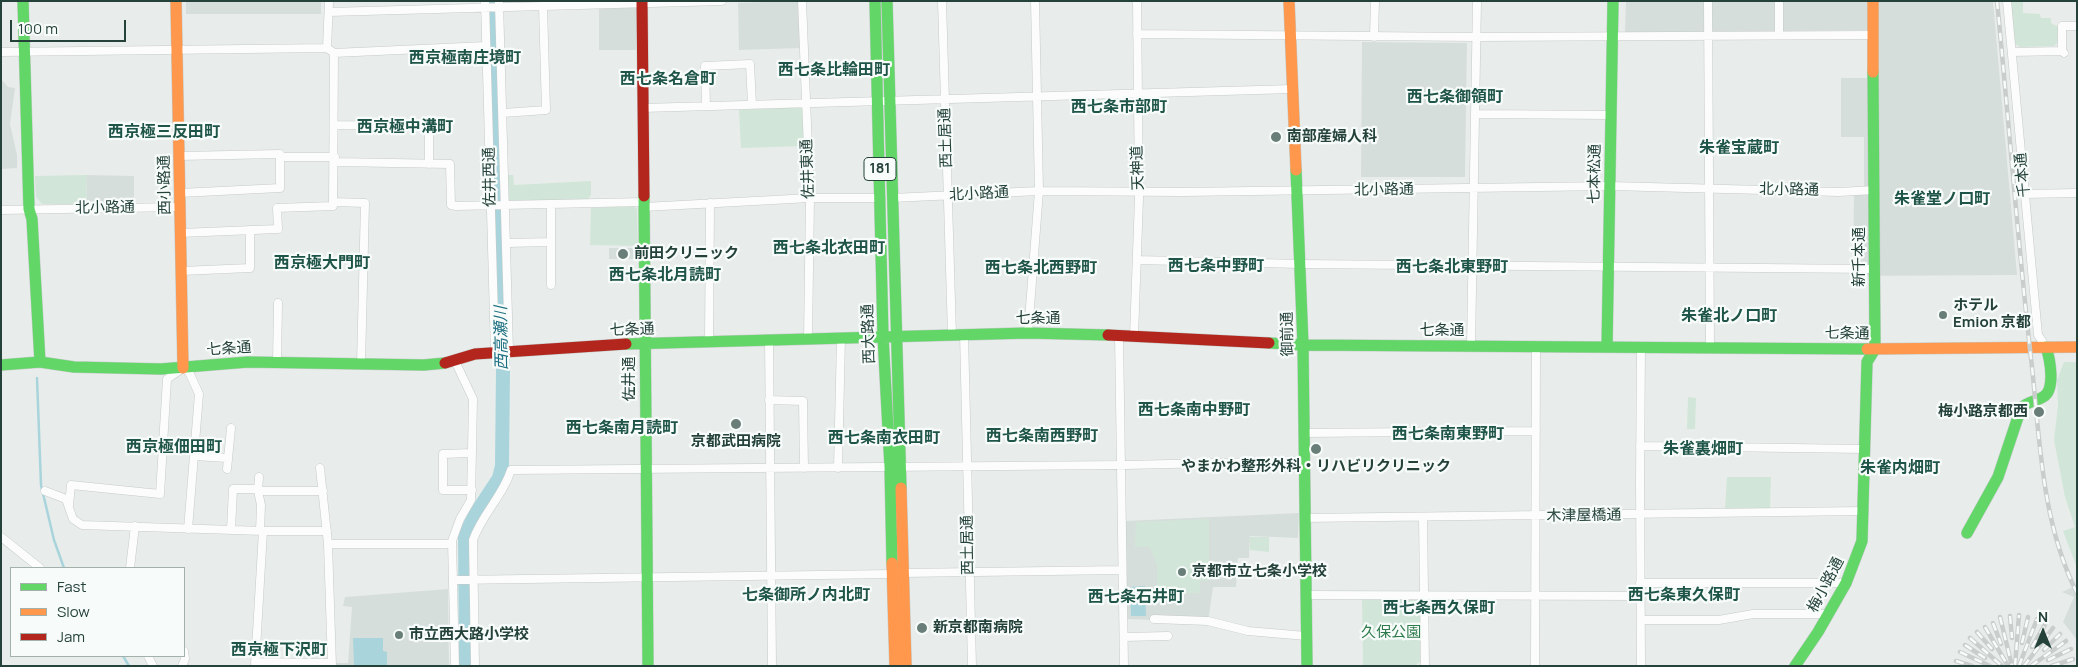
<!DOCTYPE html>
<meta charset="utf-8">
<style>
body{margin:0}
#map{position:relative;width:2078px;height:667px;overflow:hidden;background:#e8edeb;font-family:Manrope,sans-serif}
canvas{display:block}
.frame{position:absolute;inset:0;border:2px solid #24423a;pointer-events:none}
.legend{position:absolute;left:10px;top:567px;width:175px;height:90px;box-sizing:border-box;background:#f7fbf9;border:1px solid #a3b1ad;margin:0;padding:6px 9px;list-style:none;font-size:15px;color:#24423a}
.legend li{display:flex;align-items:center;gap:10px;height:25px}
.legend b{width:25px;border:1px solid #a3b1ad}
.north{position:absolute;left:2018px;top:607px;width:50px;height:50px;-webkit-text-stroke:4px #f7fbf9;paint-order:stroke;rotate:0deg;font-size:14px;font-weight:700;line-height:20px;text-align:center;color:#24423a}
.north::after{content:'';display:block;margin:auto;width:18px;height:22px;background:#24423a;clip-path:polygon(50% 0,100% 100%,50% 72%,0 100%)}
.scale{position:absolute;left:10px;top:20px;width:116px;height:22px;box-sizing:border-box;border:2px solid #24423a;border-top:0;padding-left:6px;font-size:15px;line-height:18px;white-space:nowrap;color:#24423a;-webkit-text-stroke:4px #f7fbf9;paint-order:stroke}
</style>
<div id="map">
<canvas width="2078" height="667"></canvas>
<div class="frame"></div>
<ul class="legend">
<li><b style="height:6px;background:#63d668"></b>Fast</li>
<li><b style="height:6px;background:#ff974d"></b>Slow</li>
<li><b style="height:6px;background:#b3261e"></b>Jam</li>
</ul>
<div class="north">N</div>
<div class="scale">100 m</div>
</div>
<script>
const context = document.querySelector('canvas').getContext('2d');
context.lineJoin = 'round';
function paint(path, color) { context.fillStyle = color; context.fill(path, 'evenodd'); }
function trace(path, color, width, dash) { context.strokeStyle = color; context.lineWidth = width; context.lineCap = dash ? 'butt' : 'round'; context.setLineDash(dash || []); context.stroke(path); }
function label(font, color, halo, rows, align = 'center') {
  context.font = font + ' Manrope,"Noto Sans JP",sans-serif'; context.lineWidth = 4.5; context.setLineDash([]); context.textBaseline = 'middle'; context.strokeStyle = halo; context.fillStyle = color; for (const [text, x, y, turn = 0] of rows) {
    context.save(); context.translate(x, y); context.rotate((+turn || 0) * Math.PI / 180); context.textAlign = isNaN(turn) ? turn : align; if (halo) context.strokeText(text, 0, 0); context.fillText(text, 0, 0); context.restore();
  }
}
paint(new Path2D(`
 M186,1h135v13h-135z
 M797,1l3,4 2,43 -63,2 -1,-47z
 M1626,1h367l24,274 -164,1 1,-81 10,-1v-57h-23v-59h27v-48l-243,3z
 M636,6v44h-37v-43z
 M1362,42l105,1 -2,134h-104z
 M1,79l7,8 7,1 -5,36 7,31v13l-16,1z
 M86,175l48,1v27l-47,1z
 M609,248h29v11h-29z
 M1299,513l-1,25 -48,-2 -1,22h-11l-2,29h-23l-5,35 -81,-3 -2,-98z
 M2077,585v55l-14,-18 11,-25 -12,-5z
 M448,589l1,77h-114v-3h13l4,-56 -9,-1 2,-9z`), '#d6dedb');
paint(new Path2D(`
 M2009,1h14v12l17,1 1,4h10v5l7,4 -1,16 -3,3 -34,1 -6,-4z
 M800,107l4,3v36l-63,2 -2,-38z
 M86,175l1,29h-45l-6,-7 -1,-21z
 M507,175h6l1,10 77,-4v14l-4,5 -78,2 -3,-2z
 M634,206l3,3 1,37 -48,-1 1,-37z
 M2064,362h13v206l-14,-37 12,-4 -10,-30 -11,-57 4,-35 -1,-25z
 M1688,397l8,1 -1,31h-8z
 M1727,477h44l-1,32 -45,1z
 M1209,519v62h-9v12l-43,1v-29l-7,-18h-15l1,-25z
 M1250,537h19v15l-19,-2z
 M1362,599l55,1 3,3v59l-4,3h-53z`), '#d1e6d8');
paint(new Path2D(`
 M1145,586l1,30h-15l-1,-29z
 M353,638h30v13l4,1v14h-33z`), '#a9d4db');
trace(new Path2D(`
 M37,378l4,107 13,55 10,28
 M123,656l6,10`), '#a9d4db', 2.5);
trace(new Path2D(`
 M466,666l-1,-131 11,-22 23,-35 3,-12 1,-95 -10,-370`), '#a9d4db', 14);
const street = new Path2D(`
 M485,1l10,351
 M802,1l8,197 -2,140
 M942,1l10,334
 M1708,1l2,347
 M2007,1l31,334 8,12
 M499,3l10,348
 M329,12l393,-11
 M1137,34l339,3 397,-2
 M1779,34v-33
 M1374,37l1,-36
 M327,48l2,-47
 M1,52l326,-4 7,5 152,-7
 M2012,52l50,-1
 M2064,53l-2,-2v-25h15
 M706,106l-1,-40 45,-2 2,41
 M643,108l649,-19
 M503,113l43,-3 -3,-104
 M1475,114l136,1
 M334,125l95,1v38
 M179,156l101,-2v34l-100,5
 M280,157h55
 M335,162l115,2 1,41 5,1 188,-4
 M2024,194l53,-1
 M892,198l147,-7 143,1 428,-6 229,6 36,-2
 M333,202l32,1 -4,161
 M644,207l166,-9h71
 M1,210l179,-3
 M180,233l98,-4 -1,-21 56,-2 1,-153
 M507,243l44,-1
 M1137,260l163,4 575,5
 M181,271l69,-3v-38
 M551,285v-81
 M1028,333l11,-142 -4,-190
 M964,334l8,332
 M1119,335l5,331
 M1134,336l5,-138 -2,-197
 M769,339l3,327
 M709,342l1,-139
 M1471,346l6,-345
 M455,361l18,38 -2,101 -11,19 -8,22 3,125
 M277,362l1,-59
 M769,400l34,1 1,67
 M1303,433l233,-2
 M1640,446l226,3
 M194,456l33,2
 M320,468l8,76 4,122
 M838,468l3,-130
 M227,469l4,-41
 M259,477l-1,14 3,14 -1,26
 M472,490h-29v-36l29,-1
 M45,491l21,8 7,20 9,6 181,6h64
 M69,505l2,-20 89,9 7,-115 16,-11 6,4 10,22 -11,135
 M1304,518l560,-7
 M1423,518l2,148
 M231,530l2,-41h25l3,2h62
 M1,537l39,31
 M328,544h124
 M130,568l5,-42
 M903,573l219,-3
 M453,580l440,-6
 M1640,583h206
 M1305,595l336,1
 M1154,619l54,2 40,10 58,5
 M1642,620h77l34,-6h75
 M1124,637l44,-1
 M148,656l5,10
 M255,662l77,1
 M182,666l3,-7 -1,-8
 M255,666l8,-135
 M475,666l-2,-126c9,-26 30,-44 38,-70l614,-5 179,-4
 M1535,666l1,-320
 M1641,666l-1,-185 1,-133`);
const fast = new Path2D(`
 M23,1l6,208 3,10 8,143
 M875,1l8,335 7,131 2,96
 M887,1l14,487
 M1296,170l7,175 4,321
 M644,196l4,470
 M1269,343l34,2 564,4
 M626,344l402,-11 80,2
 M1607,347l6,-346
 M1,365l39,-3 34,5 87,2 87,-7 176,3 21,-2
 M1967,533l31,-56 23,-69c7,-7 14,-6 22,-11 13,-7 7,-38 3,-50
 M1795,666l23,-34 28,-49 16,-42 5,-179 8,-13 -2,-277`);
const slow = new Path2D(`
 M176,1l7,367
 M1289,1l7,169
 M1873,1v71
 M1867,349l210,-2
 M901,488l5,178
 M892,563l3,103`);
const jam = new Path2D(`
 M642,1l2,195
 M1108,335l161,8
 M445,363l30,-9 151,-10`);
trace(street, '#c5cac8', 9);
trace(fast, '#c3cbc8', 12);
trace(slow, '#c3cbc8', 12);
trace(jam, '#c3cbc8', 12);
trace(street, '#fcfcfc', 8);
trace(fast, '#63d668', 11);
trace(slow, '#ff974d', 11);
trace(jam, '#b3261e', 11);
const rail = new Path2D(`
 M1997,1c12,122 21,245 35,366 8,77 10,156 45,226
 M2010,616l2,22
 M2000,617l12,49
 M1993,623l8,21
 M1985,627l23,39
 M1977,632l15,17
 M1970,638l32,28
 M2022,643l6,-26
 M1965,645l20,13
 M2032,647l14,-24
 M2044,650l16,-16
 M1960,652l30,14
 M2048,660l23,-11
 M1956,661l16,5
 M2015,666l4,-51
 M2019,666l18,-47
 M2024,666l29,-38
 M2031,666l35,-25
 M2052,666l21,-7`);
trace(rail, '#c9cdcc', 4.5);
trace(rail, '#f7fbf9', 2.5, [8]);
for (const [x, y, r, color] of [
 [1276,137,6,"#697e78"],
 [623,254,6,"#697e78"],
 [1943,315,5,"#697e78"],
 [2039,412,6,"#697e78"],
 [736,424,6,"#697e78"],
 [1316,449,6,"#697e78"],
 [1182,572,5,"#697e78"],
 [922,628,6,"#697e78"],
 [399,635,5,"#697e78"]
]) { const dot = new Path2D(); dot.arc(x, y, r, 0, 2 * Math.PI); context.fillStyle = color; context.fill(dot); trace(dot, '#f7fbf9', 2); }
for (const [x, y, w] of [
 [880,169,32]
]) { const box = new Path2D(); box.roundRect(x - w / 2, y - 11.5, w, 23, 4); context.fillStyle = '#f7fbf9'; context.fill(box); trace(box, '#24423a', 1); }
label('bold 14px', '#24423a', null, [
 ["181",880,169]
]);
label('bold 15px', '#24423a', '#f7fbf9', [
 ["南部産婦人科",1287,137],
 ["前田クリニック",634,254],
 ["ホテル",1953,306],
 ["Emion 京都",1953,323],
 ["梅小路京都西",2028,412,"right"],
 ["京都武田病院",736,442,"center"],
 ["やまかわ整形外科・リハビリクリニック",1316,467,"center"],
 ["京都市立七条小学校",1192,572],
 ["新京都南病院",933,628],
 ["市立西大路小学校",409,635]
], 'left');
label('15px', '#24423a', '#f7fbf9', [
 ["西土居通",946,138,-92],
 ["天神道",1138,168,-92],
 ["佐井東通",808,169,-92],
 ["七本松通",1595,174,-89],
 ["千本通",2023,175,-95],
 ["佐井西通",490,177,-91],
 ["西小路通",165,185,-91],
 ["北小路通",1384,190,-1],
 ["北小路通",1789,190,1],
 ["北小路通",979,194,-3],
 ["北小路通",105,208,-1],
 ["新千本通",1860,257,-90],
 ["七条通",1038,319],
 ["七条通",632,330,-2],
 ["七条通",1442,331],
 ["西大路通",869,334,-92],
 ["御前通",1288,334,-91],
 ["七条通",1847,334,1],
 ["七条通",229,349,-4],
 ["佐井通",630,379,-90],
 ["木津屋橋通",1584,516,-1],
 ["西土居通",968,545,-91],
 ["梅小路通",1826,585,-62]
]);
label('15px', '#2d7a4b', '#f7fbf9', [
 ["久保公園",1391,633]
]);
label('bold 16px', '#1f5548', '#f7fbf9', [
 ["西京極南庄境町",465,59],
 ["西七条比輪田町",834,71],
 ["西七条名倉町",668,80],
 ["西七条御領町",1455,98],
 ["西七条市部町",1119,108],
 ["西京極中溝町",405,128],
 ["西京極三反田町",164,133],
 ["朱雀宝蔵町",1739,149],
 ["朱雀堂ノ口町",1942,200],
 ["西七条北衣田町",829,249],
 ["西京極大門町",322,264],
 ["西七条中野町",1216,267],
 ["西七条北東野町",1452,268],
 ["西七条北西野町",1041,269],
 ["西七条北月読町",665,276],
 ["朱雀北ノ口町",1729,317],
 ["西七条南中野町",1194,411],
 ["西七条南月読町",622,429],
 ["西七条南東野町",1448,435],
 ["西七条南西野町",1042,437],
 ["西七条南衣田町",884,439],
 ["西京極佃田町",174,448],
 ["朱雀裏畑町",1703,450],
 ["朱雀内畑町",1900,469],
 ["七条御所ノ内北町",806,596],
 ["西七条東久保町",1684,596],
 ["西七条石井町",1136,598],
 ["西七条西久保町",1439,609],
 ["西京極下沢町",279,651]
]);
label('italic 16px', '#1c6f80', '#f7fbf9', [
 ["西高瀬川",502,338,-91]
]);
</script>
